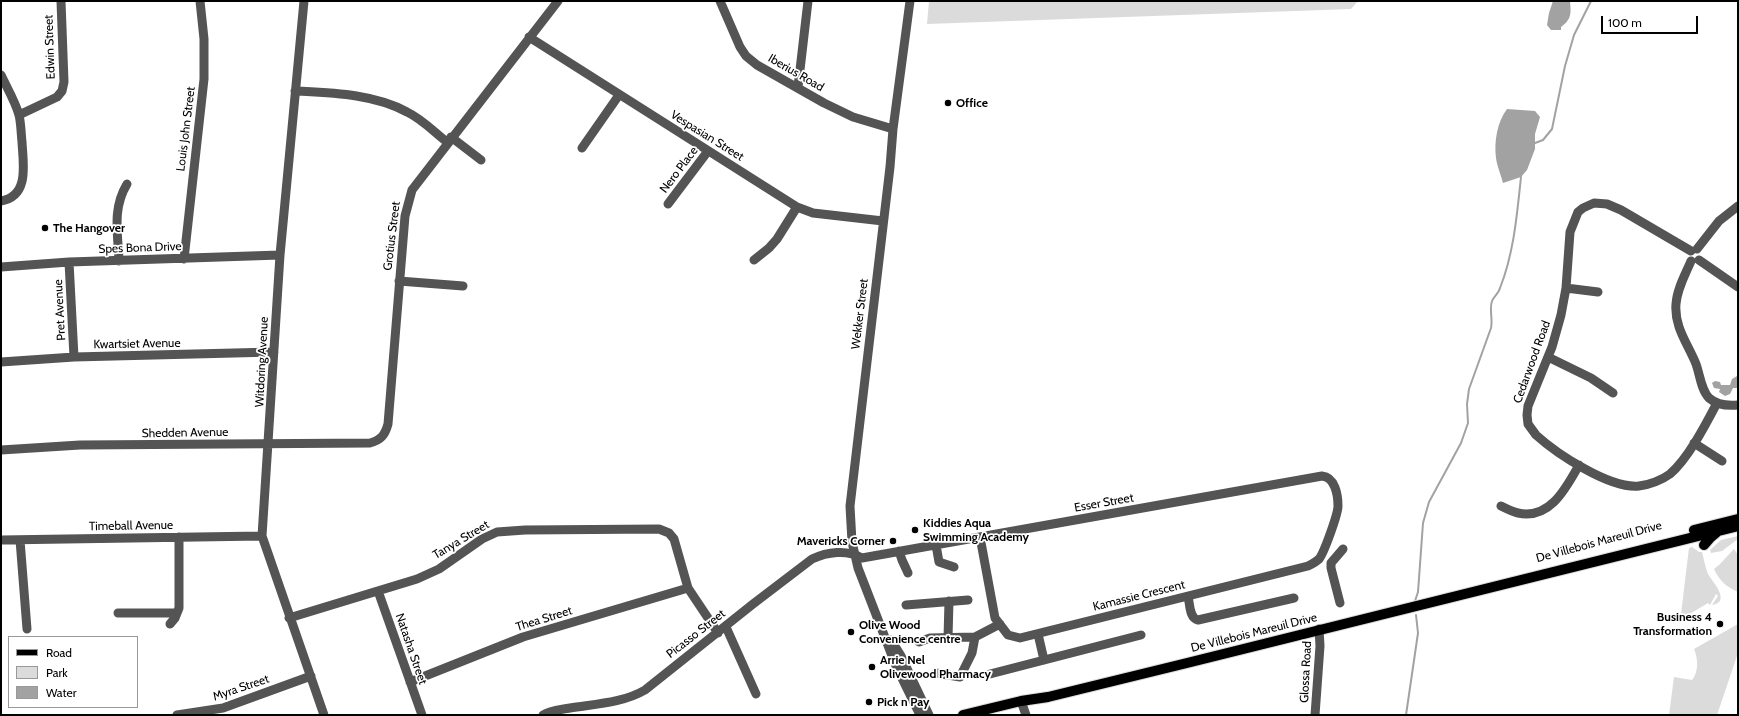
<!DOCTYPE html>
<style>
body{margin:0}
#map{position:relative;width:1739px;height:716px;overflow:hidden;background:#fff;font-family:Cabin,sans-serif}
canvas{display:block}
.frame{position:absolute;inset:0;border:2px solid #000;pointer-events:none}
.legend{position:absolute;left:8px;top:636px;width:130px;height:72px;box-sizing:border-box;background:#fff;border:1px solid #999;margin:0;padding:5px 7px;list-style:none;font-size:12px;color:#000}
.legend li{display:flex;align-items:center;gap:8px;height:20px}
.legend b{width:20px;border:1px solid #999}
.scale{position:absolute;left:1601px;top:16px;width:97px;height:18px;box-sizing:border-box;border:2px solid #000;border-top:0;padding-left:5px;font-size:12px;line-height:14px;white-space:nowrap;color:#000;-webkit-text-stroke:3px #fff;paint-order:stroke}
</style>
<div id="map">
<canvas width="1739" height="716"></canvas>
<div class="frame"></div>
<ul class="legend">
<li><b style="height:5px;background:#000"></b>Road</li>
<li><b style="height:11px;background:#dbdbdb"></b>Park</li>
<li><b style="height:11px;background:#a2a2a2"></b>Water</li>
</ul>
<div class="scale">100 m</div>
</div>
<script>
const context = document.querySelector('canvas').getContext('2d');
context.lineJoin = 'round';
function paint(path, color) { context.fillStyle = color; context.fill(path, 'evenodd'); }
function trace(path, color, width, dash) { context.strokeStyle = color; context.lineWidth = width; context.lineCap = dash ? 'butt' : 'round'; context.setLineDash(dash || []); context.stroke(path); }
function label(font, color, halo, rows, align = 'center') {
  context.font = font + ' Cabin,sans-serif'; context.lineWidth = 3.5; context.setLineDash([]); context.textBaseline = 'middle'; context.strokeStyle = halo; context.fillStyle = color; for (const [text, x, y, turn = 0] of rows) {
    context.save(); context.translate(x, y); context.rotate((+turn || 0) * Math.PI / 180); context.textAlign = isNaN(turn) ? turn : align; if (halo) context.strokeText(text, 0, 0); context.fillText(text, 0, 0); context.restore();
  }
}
paint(new Path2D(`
 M929,1h429l-7,8 -424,15z
 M1738,536v3l-16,12 -11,2 -1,-3 11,-10z
 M1692,547l7,5h3c2,7 3,15 6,22 4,7 24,28 4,31l6,-9 -2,-2 -6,11 -2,-2 -20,12 -7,-1 8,-66z
 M1734,549l4,6v37c-12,-5 -19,-12 -24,-23l6,-5z
 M1738,624v29l-21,62h-48l5,-38 18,3c7,-8 6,-22 2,-31z`), '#dbdbdb');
paint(new Path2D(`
 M1553,1h17c1,12 2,18 -9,26v3h-10l-4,-5 2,-12z
 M1507,109l28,2 5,6 -5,17v15l-8,21 -6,7 -18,6c-2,-8 -6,-17 -7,-25 -2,-16 1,-36 11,-49z
 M1737,376l1,12h-5l-3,6 -5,2 -6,-4 1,-3 -6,-1 -2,-5 3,-2 5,1 1,3h9l2,-6z`), '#a2a2a2');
trace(new Path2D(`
 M1535,143l8,-3 9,-11 13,-63 9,-31 17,-34
 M1415,601l3,-9 5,-69 6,-21 32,-59 7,-20 -1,-19 2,-15 22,-61c2,-9 -2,-19 1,-27 2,-5 7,-8 8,-13 14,-35 17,-74 21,-111
 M1406,715l12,-82 -2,-18`), '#a2a2a2', 2);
const major = new Path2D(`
 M1694,530l44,-11
 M1704,545l6,-7 6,-5
 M963,715l58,-14 27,-4 139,-34 551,-137`);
trace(major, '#dbdbdb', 12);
trace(new Path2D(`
 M304,1l-24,254 -18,281 62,179
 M720,1l20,46 6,9 11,9 67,38 29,14 40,12
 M910,1l-17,128 -3,38 -40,339 2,36 6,26 38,98 24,49
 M529,37l268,170 16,6 70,8
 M1,75c6,13 14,26 18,40 2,8 2,18 3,27 1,21 8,54 -21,59
 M798,87l10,-86
 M295,91c38,2 79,3 112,21 15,7 27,20 40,30
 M19,115l38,-18 5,-6 2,-9 -3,-81
 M451,137l30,23
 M582,148l37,-53
 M668,204l40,-53
 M1697,249l22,-28 19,-15
 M1691,251l-70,-41 -14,-6 -13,-1 -11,5 -5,4 -8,20 -4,56 -5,27 -9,32 -24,59 -1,9 1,9 8,11c21,19 74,54 103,51 10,-1 23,-6 31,-12 18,-15 36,-50 47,-71
 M184,259l20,-180v-40l-4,-38
 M754,260l15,-12 8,-9 20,-32
 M1699,260l39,27
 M119,261c-1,-28 -7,-52 8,-77
 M1691,261c-6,14 -14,28 -15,43 -2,23 12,40 20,60 4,11 5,26 13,34 8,7 19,8 29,7
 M69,262l5,95
 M1,267l68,-5 211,-7
 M399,281l64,5
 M1566,288l32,4
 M1548,357l43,21 22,15
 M1,362l73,-5 200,-5
 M1694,443l28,18
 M1,450l79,-5 290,-2c11,-3 15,-8 18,-19l17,-208 7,-26 146,-189
 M1501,506c6,3 12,6 17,7 32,7 48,-25 61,-48
 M1,540l261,-4
 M20,540l7,89
 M936,545l3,17 15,5
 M899,551l3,9 6,13
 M378,591l44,124
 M1188,596c2,8 1,22 10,24l96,-22
 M1340,603l-9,-35v-5l12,-14
 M906,605l62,-5
 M118,613h59
 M289,618l128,-39 22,-10 43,-30 15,-7 28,-2 134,-1 10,4 5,6 14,49 30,45
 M170,624l5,-6 4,-10v-71
 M726,627l30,67
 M1038,634l6,26
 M948,638l1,-37
 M891,640l10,16 28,59
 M919,642l11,-4 45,-1 25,-13
 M936,673l24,4 12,-24 3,-16
 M990,674l151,-39
 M410,682l113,-45 165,-49
 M1021,701l5,14
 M177,715l46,-7 88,-32
 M543,715c8,-5 17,-5 27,-7 25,-4 53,-5 75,-18l108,-86 59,-45c15,-7 35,-10 50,-1l460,-82c13,1 16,19 16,30 0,8 -14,47 -19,53 -3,3 -7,5 -11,7l-288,72 -12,-3 -13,-17 -15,-81
 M1315,715l5,-69 -1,-17`), '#545454', 9);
trace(major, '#000', 10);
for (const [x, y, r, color] of [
 [948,103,4,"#000"],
 [45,228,4,"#000"],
 [915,530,4,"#000"],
 [893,541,4,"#000"],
 [1720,624,4,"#000"],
 [851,632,4,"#000"],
 [872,667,4,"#000"],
 [869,702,4,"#000"]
]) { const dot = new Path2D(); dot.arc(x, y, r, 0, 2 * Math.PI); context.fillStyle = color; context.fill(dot); trace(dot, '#fff', 1.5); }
label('12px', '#000', '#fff', [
 ["Edwin Street",50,47,-92],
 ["Iberius Road",796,73,30],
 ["Louis John Street",186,129,-83],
 ["Vespasian Street",707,136,32],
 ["Nero Place",679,170,-53],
 ["Grotius Street",392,236,-83],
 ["Spes Bona Drive",140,248,-2],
 ["Pret Avenue",60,310,-93],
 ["Wekker Street",860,314,-83],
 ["Kwartsiet Avenue",137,344,-1],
 ["Witdoring Avenue",262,362,-87],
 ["Cedarwood Road",1532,362,-70],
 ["Shedden Avenue",185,433,-1],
 ["Esser Street",1104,503,-10],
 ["Timeball Avenue",131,526,-1],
 ["Tanya Street",461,540,-31],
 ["De Villebois Mareuil Drive",1599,542,-15],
 ["Kamassie Crescent",1139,596,-14],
 ["Thea Street",544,619,-17],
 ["De Villebois Mareuil Drive",1254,633,-14],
 ["Picasso Street",696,634,-38],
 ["Natasha Street",411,649,71],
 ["Glossa Road",1306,672,-87],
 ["Myra Street",241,688,-19]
]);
label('bold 12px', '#000', '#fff', [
 ["Office",956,103],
 ["The Hangover",53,228],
 ["Kiddies Aqua",923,523],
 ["Swimming Academy",923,537],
 ["Mavericks Corner",885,541,"right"],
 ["Business 4",1712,617,"right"],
 ["Transformation",1712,631,"right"],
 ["Olive Wood",859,625],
 ["Convenience centre",859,639],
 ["Arrie Nel",880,660],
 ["Olivewood Pharmacy",880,674],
 ["Pick n Pay",877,702]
], 'left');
</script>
